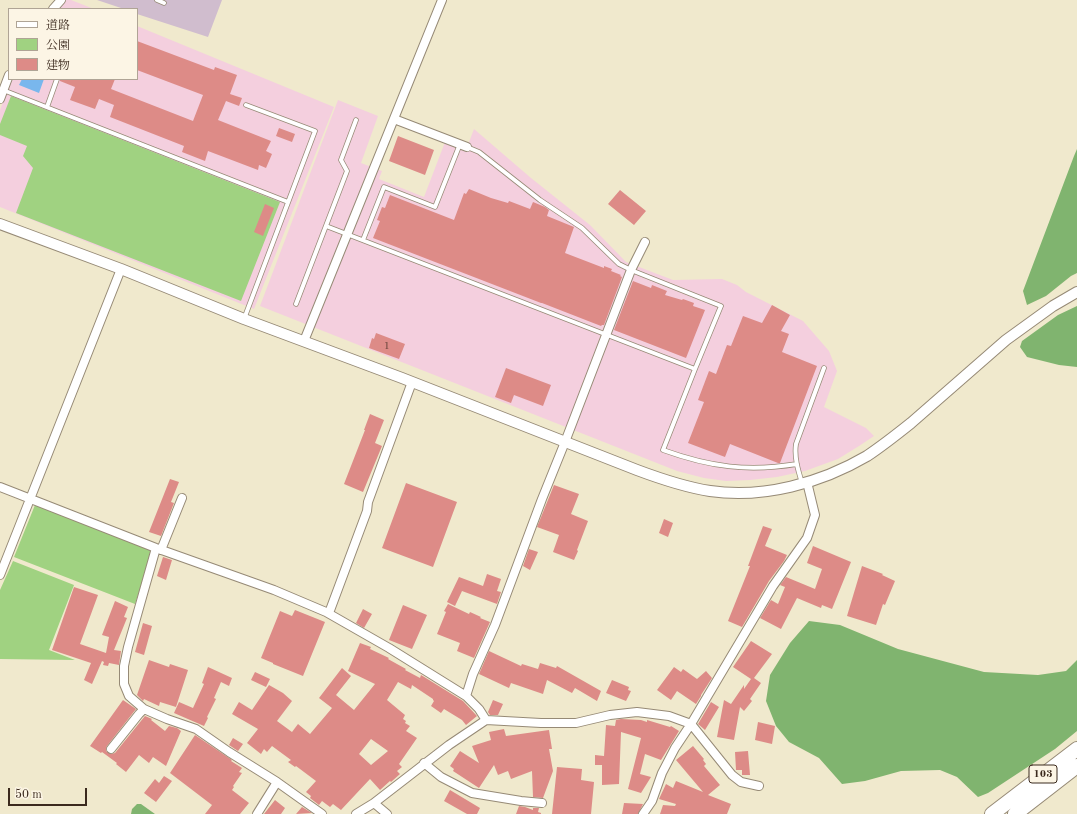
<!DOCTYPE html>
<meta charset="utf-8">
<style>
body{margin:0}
#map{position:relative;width:1077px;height:814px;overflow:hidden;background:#f0e9cd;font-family:"Old Standard TT","Noto Serif JP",serif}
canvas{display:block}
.legend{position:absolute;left:8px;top:8px;width:130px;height:72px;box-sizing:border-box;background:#fcf5e5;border:1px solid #afa495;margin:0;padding:5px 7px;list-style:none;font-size:12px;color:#3b2a1e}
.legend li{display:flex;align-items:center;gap:8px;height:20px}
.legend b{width:20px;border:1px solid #afa495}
.scale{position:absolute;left:8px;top:788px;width:79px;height:18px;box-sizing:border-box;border:2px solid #3b2a1e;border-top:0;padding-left:5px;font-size:12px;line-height:14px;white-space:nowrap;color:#3b2a1e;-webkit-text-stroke:3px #fcf5e5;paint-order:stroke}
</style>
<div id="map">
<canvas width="1077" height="814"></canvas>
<ul class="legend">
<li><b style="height:5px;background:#fff"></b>道路</li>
<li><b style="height:11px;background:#a0d281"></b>公園</li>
<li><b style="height:11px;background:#dd8b87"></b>建物</li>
</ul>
<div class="scale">50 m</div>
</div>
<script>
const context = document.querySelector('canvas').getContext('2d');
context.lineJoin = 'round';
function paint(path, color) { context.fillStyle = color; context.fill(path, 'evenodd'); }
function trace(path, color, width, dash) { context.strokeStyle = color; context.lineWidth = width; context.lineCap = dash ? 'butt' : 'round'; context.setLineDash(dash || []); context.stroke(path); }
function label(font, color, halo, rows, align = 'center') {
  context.font = font + ' "Old Standard TT",serif'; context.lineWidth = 3.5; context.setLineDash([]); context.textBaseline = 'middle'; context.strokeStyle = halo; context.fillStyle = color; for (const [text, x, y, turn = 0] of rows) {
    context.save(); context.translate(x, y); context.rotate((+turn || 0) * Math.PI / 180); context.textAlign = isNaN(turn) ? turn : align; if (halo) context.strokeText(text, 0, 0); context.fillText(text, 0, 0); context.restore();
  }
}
paint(new Path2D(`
 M65,0h6l23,9h-38z
 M137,26l197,81 -80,202 -254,-102v-97l12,-31h125z
 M338,100l40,16 -17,47 21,8 -3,8 45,18 21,-55 21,8 8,-21 57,49 59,47 36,37 47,18 49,-1 15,6 9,7 57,29 26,30 8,20 -13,36 42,21 8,8 -15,10 -21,13 -33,12 -28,6 -27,3 -24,1 -22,-3 -27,-7 -417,-165z`), '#f4cfde');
paint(new Path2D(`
 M97,0h125l-14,37 -71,-23v-5h-13z`), '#d0bdce');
paint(new Path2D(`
 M11,96l269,106 -39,99 -225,-88 17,-45 -10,-12 4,-10 -27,-11v-11z
 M35,505l118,45 -18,54 -121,-47z
 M13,561l61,24 -25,65 26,10 -75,-1v-69z`), '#a0d281');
paint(new Path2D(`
 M1077,149v124l-6,3 -25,20 -19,9 -4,-14 51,-135z
 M1077,306v61l-18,-2 -32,-8 -7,-10 2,-6 36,-26z
 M809,621l31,4 58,24 86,23 54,3 28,-4 11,-11v71l-22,18 -67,44 -10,4 -21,-20 -17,-7 -39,1 -36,10 -23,3 -23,-26 -30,-16 -13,-16 -10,-25 4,-26 20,-32z
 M137,804h4l14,10h-24l1,-5z`), '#80b46f');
paint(new Path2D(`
 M22,79h22l-5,14 -20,-8z`), '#79b7ed');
paint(new Path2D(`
 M137,41l77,29 1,-3 22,8 -7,19 12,4 -3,8 -13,-5 -8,19 53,21 -5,10 6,3 -6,14 -7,-3 -1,5 -50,-19 -3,10 -23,-9 2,-6 -74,-29 4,-12 -15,-6 -4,10 -25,-9 5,-13 -15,-6v-2h55l-4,10 82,32 10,-26 -66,-25z
 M279,128l16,6 -3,8 -16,-6z
 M398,136l36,14 -9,25 -36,-14z
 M469,189l22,9 17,5 1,-2 21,8 3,-7 12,5 4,3 -2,6 27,11 -9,26 39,15v-2l8,3 -1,2 10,4 -1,1 2,1 -18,48h-2l-1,1 -59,-23h-1l-168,-65 7,-17 -3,-1 5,-13 3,1 5,-13 64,25 10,-27 2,1z
 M620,190l26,21 -12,14 -26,-21z
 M265,204l9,4 -11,28 -9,-4z
 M633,281l18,7 1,-3 15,6 -2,4 17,5 1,-1 11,4 -1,3 12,4 -19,48 -72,-28z
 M772,305l18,10 -9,16 8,3 -7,18 35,14 -37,97h-2l-48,-19 -5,13 -37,-14 16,-41 -6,-2 11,-29 7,3 11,-29 4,1 12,-30 19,7z
 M376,333l29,11 -6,15 -30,-11 3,-10 2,1z
 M506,368l45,17 -8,21 -29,-11 -3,8 -16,-6z
 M370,414l14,6 -9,23 7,3 -19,46 -19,-8 21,-54h-1z
 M170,479l9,3 -8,20 3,1 -13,33 -12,-4z
 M406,483l51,19 -24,65 -51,-19z
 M554,485l25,9 -8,20 17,7 -11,29 1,1 -4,9 -21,-8 6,-17 -22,-8z
 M664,519l9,4 -5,14 -9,-4z
 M763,526l9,3 -7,17 22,9 -3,6 -15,20 -27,46 -14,-6 22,-55h-2z
 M813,546l38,16 -19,47 -10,-4 -1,3 -24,-10 -16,31 -21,-11 11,-18 7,4 7,-17 -5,-2 6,-8 29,12 7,-20 -15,-6z
 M529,549l9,3 -8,18 -7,-4z
 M163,557l9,3 -6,20 -9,-4z
 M862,566l21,8 -1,1 13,6 -10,24 -2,-1 -7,21 -29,-9z
 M487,574l14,5 -4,12 4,1 -4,12 -35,-13 -7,15 -8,-4 12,-25 24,9z
 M74,587l24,8 -18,49 26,9 3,-16 -7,-2 13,-34 13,6 -4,10 3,1 -13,32 7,1 -2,14 -10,-2 -1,3 -5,-1 1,-3 -2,-1 -10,23 -8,-4 7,-17 -39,-13z
 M448,604l21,10 1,-2 11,5 -1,1 10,4 -16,36 -17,-7 3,-8 -23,-9 9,-22 -2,-1z
 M403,605l24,10 -15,34 -23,-9z
 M363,609l9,5 -8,14 -8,-5z
 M295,610l30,12 -22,54 -30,-12v-1l-12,-5 19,-47 12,5z
 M143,623l9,3 -8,29 -9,-3z
 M751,641l21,13 -18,24 7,5 -11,16 2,2 -8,10 -4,-4 -6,33 -17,-3 7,-37 7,4 13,-19v4l7,-10 -18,-12z
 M360,643l11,4 -1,2 19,9 -1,1 18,10 -1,1 15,8 1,-3 29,18 13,8 14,15 -11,9 -4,-5 -18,-11 -3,4 -10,-7 3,-5 -1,-1v-1l-21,-14 -1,4 -13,-7 -11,18 18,15 -2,4 3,2 -1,2 5,3 -4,5 11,7 -18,26 3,3 -5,4 3,3 -9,8 -1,-1 -10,9 -10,-11 -29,31 -8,-6 -3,3 -8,-6 -3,4 -9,-7 1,-2 -5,-4 10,-11 -20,-15 -1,1 -7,-5 3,-2 -19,-14 -5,6 -3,-3 -3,5 -14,-11 11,-14 -26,-15 7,-12 13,8 17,-25 14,8 9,8 -15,20 15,11 6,-8 12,10 22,-26 -13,-10 23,-30 9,8 -15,19 18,15 21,-26 -27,-13zM371,739l17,12 -17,14 -12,-11z
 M489,651l32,15 1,-2 16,5 2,-6 16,5 1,-2 44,25 -4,10 -22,-13 -3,5 -25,-13 -4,14 -32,-11 -2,5 -30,-14z
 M149,660l20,7 1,-3 18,6 -12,37 -16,-5 -1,4 -15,-7 -1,2 -6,-6z
 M208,667l24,11 -3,8 -8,-4 -7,16 2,1 -9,18 1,1 -4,8 -30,-13 5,-11 14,6 11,-24 -2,-1z
 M674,667l7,5 2,-3 14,10 9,-8 6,7 -11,17v1l-5,8 -19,-13 -6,9 -14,-10z
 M255,672l15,7 -4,8 -15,-7z
 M612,680l17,7 -1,3 3,1 -5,10 -20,-8z
 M123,700l13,9 -29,37 -1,3v2l5,3 4,-1 30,-37 7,3 -1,1 14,11 4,-5 8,2 4,3 -15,35 -13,-9 -4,6 -10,-8 -13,17 -10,-8 1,-1 -15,-11 -1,1 -11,-7z
 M493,700l10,4 -5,11h-8l-2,-3z
 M711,702l8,5 -14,23 -7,-6z
 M621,719l20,1 6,2v-2l23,7 1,-1 8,5 -18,29 -16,-6 -5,20 11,3 -10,16 -13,-4 13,-51 -20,-6 -2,52 -17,1v-20h-7v-10l9,1 2,-31 9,1 1,-6z
 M758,722l17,4 -3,18 -17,-4z
 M504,729l2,7 43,-6 3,19h-3l4,22 -10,27 -10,-1 -1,-26 -21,8 -3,-8 -10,4 -4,-10 -15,23 -26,-17 1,-2 -4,-3 10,-15 19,12 -7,-17 19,-6 -2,-8z
 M195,735l37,25 -1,1 11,7 -3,4 3,1 -9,13 1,1 -2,3 17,13 -9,11h-35l7,-9 -42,-32z
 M233,738l10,6 -5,7 -9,-6z
 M693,746l11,13 -1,1 3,4 -2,2 16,19 -12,10 23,9 -4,10h-67l3,-9 12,1 1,-2 -17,-5 7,-15 7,4 3,-7 27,11 -27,-32z
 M748,751l2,24h-8v-5h-6l-1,-18z
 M557,767l25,2 -1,11 13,2 -3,32h-39z
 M164,776l8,5 -16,21 -12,-9 11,-14 4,4z
 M450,790l30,18 -3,6h-10l-23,-13z
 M275,800l10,8 -4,6h-17z
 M624,803l19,1 -5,10h-16z
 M519,806l6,1 8,3v-2h6l-1,4 3,1v1h-25z
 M302,807l10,6 -16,1z`), '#dd8b87');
const service = new Path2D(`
 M157,0l7,3
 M3,90l285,112
 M47,107l10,-28
 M467,147l12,5 61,48 42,28 37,36 12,6 90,36 -26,63
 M326,226l369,143 -32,81c47,17 85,22 134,14
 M363,240l21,-53 51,20 25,-63
 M296,304l51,-133 -6,-11 15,-40
 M244,319l71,-188 -69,-26
 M802,483c-4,-13 -8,-26 -6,-39l28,-76`);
const minor = new Path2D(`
 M53,9l8,-9
 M0,99l9,-24
 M394,119l73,28
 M304,341l138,-341
 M0,487l156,61 118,42 52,22 63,36 77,48 13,13 7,11
 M156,548l-28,99 -4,19v18l5,12 15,13 23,10 29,10 33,23 48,30 45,32
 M161,550l21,-52
 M0,575l121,-306
 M329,613l38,-102 1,-9 44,-120
 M466,696l7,-22 22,-49 47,-126 23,-57 66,-172 14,-28
 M111,749l28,-35 5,-5
 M424,763l17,14 31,16 49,8 21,2
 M374,803l13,11
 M257,814l20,-32
 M356,814l18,-11 75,-58 37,-25 55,3h35l34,-8 27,-3 32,4 22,8 41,51 9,7 18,4
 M643,814l9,-13 10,-28 13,-25 16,-24 82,-138 34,-48 8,-23 -8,-33`);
const tertiary = new Path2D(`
 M0,224l121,45 123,50 158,59 235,92c24,9 47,17 73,21 53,8 111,-8 157,-35 15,-10 29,-21 44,-33l95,-83 47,-34 24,-14`);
const trunk = new Path2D(`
 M992,814l85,-65
 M1015,814l62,-48`);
trace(service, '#968a76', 5.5);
trace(minor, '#968a76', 10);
trace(tertiary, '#968a76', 12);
trace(trunk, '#968a76', 16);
trace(service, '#fff', 4);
trace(minor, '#fff', 8);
trace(tertiary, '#fff', 10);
trace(trunk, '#fff', 14);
label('10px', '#644238', null, [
 ["1",387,346]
]);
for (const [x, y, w] of [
 [1043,774,28]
]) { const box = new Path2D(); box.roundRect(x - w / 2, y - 9, w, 18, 3); context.fillStyle = '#fcf5e5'; context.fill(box); trace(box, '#3b2a1e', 1); }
label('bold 11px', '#3b2a1e', null, [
 ["103",1043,774]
]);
</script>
